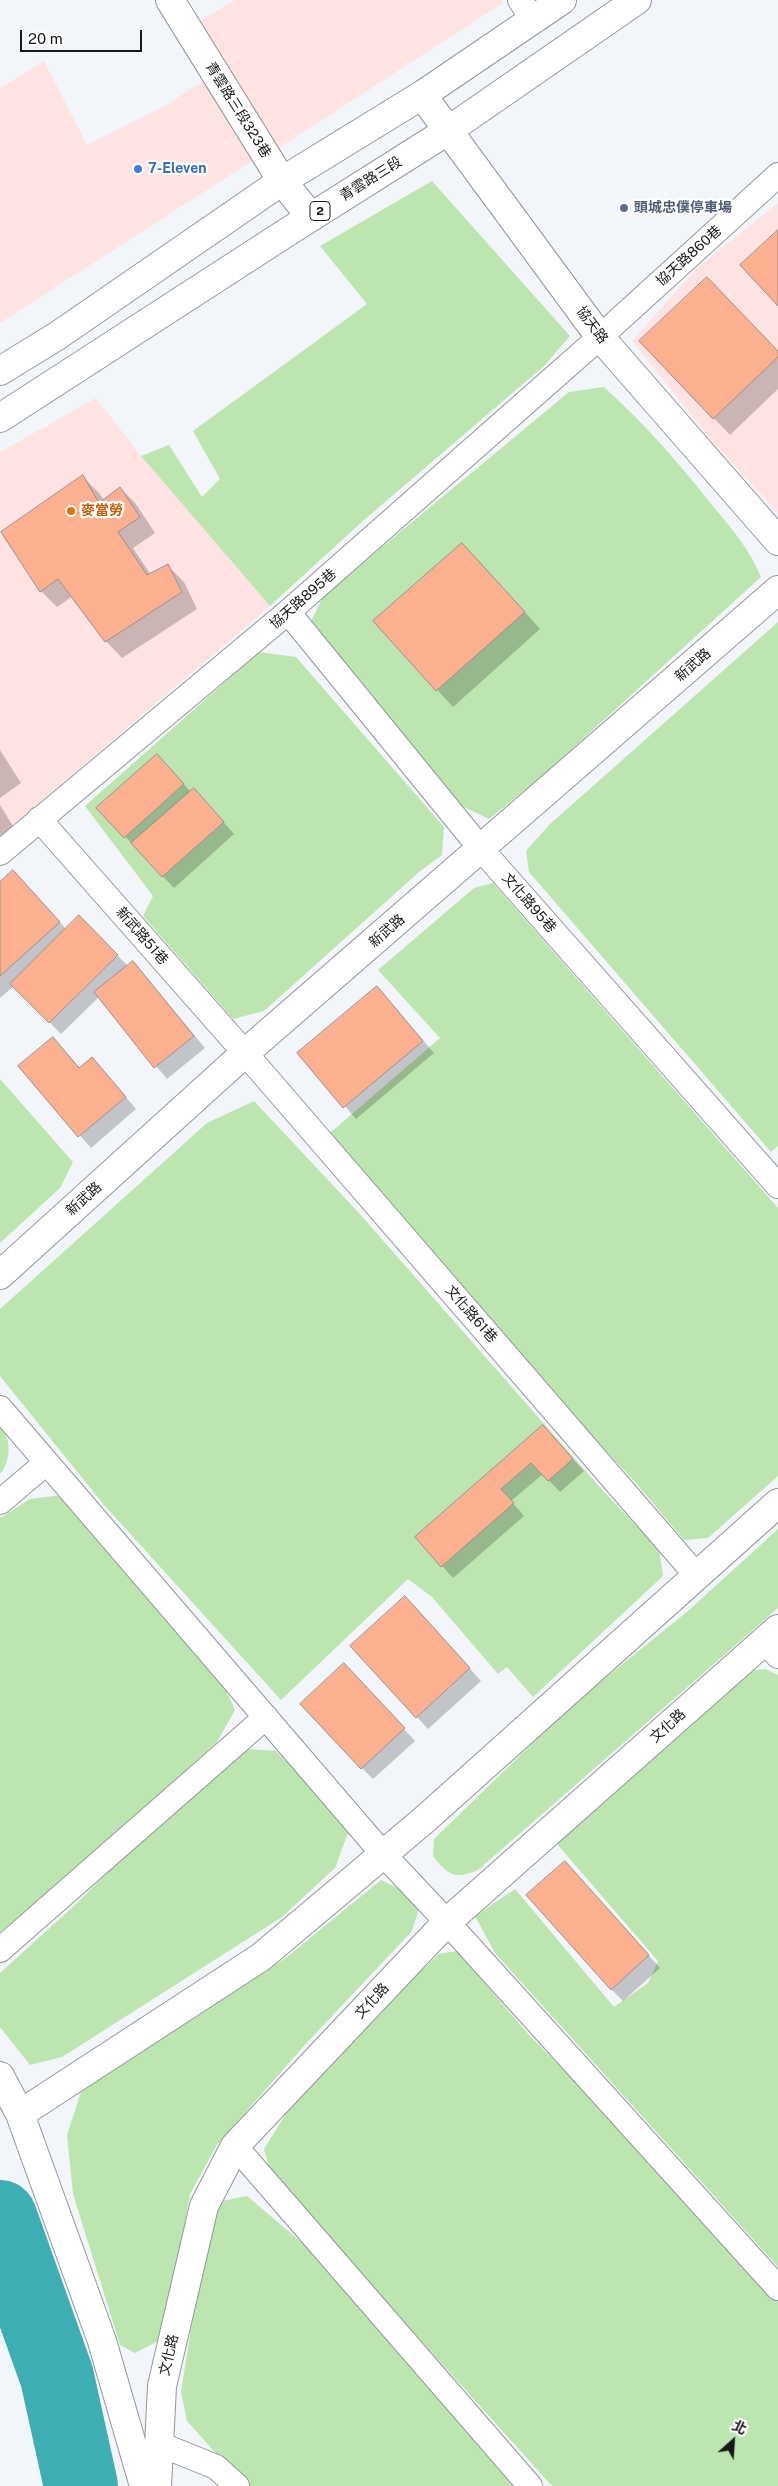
<!DOCTYPE html>
<meta charset="utf-8">
<style>
body{margin:0}
#map{position:relative;width:778px;height:2486px;overflow:hidden;background:#f2f5fa;font-family:"Public Sans","Noto Sans TC",sans-serif}
canvas{display:block}
.north{position:absolute;left:708px;top:2416px;width:50px;height:50px;-webkit-text-stroke:4px #fff;paint-order:stroke;rotate:26deg;font-size:14px;font-weight:700;line-height:20px;text-align:center;color:#17181a}
.north::after{content:'';display:block;margin:auto;width:18px;height:22px;background:#17181a;clip-path:polygon(50% 0,100% 100%,50% 72%,0 100%)}
.scale{position:absolute;left:20px;top:30px;width:122px;height:22px;box-sizing:border-box;border:2px solid #17181a;border-top:0;padding-left:6px;font-size:15px;line-height:18px;white-space:nowrap;color:#17181a;-webkit-text-stroke:4px #fff;paint-order:stroke}
</style>
<div id="map">
<canvas width="778" height="2486"></canvas>
<div class="north">北</div>
<div class="scale">20 m</div>
</div>
<script>
const context = document.querySelector('canvas').getContext('2d');
context.lineJoin = 'round';
function paint(path, color) { context.fillStyle = color; context.fill(path, 'evenodd'); }
function trace(path, color, width, dash) { context.strokeStyle = color; context.lineWidth = width; context.lineCap = dash ? 'butt' : 'round'; context.setLineDash(dash || []); context.stroke(path); }
function label(font, color, halo, rows, align = 'center') {
  context.font = font + ' "Public Sans","Noto Sans TC",sans-serif'; context.lineWidth = 4.5; context.setLineDash([]); context.textBaseline = 'middle'; context.strokeStyle = halo; context.fillStyle = color; for (const [text, x, y, turn = 0] of rows) {
    context.save(); context.translate(x, y); context.rotate((+turn || 0) * Math.PI / 180); context.textAlign = isNaN(turn) ? turn : align; if (halo) context.strokeText(text, 0, 0); context.fillText(text, 0, 0); context.restore();
  }
}
paint(new Path2D(`
 M234,0h268l1,3 -229,148 -74,-130z
 M44,61l43,84 78,-39 35,-23 9,-3 46,79 -255,164v-235z
 M778,203v310l-66,-72 -80,-100 64,-72z
 M96,398l45,58 129,150 -270,230v-384z`), '#fee3e2');
paint(new Path2D(`
 M432,181l138,155 -26,30 -180,154 -94,86 -129,-150 28,-11 33,52 18,-18 -27,-48 174,-127 -47,-58z
 M604,387c40,36 75,76 108,118 20,24 36,42 49,72l-221,201 -51,41 -27,-13 -151,-185 13,-26 245,-203z
 M778,622v524l-7,6 -242,-280 -3,-21 23,-26z
 M259,652l37,5 148,170 -2,28 -23,17 -155,139 -31,8 -90,-103 10,-20 -68,-90z
 M493,883l285,325v268l-70,62 -24,2 -49,-58 -101,-109 -204,-240 110,-95 -62,-68 96,-82z
 M0,1079l73,83 -13,26 -60,55z
 M254,1101l104,111 245,279 56,58 4,27 -130,121 -26,-30 -9,7 -66,-77 -24,-18 -127,121 -177,-195 -104,-129v-67l207,-186z
 M0,1426c12,13 11,35 0,48z
 M62,1495l157,180 16,35 -18,32 -170,153 -47,37v-414l30,-19z
 M778,1529v79l-300,262c-24,10 -30,5 -45,-14l1,-17 139,-135 115,-93z
 M765,1669l13,6v592l-283,-314 -20,-37 40,-27 99,118 34,-24 10,-22 -101,-117 88,-83 101,-90z
 M249,1749l27,2 55,55 17,27 -13,35 -53,49 -220,140 -32,8 -30,-38v-54l75,-68 116,-116z
 M381,1880l25,12 13,17 -7,22 -110,117 -85,97 -27,49 -22,126 -8,20 -25,13 -15,-8 -47,-151 -6,-59 16,-49 29,-21 75,-42 100,-66z
 M457,1951l72,84 152,153 97,107v191h-226l-281,-312 -7,-25 23,-37 121,-129 31,-29z
 M247,2196l66,56 206,234h-274l-58,-65 -6,-29 13,-83 23,-107z`), '#bde5af');
paint(new Path2D(`
 M641,341l137,12v36l-48,46z
 M83,477l16,16 5,7 16,-12 16,16 19,29 -22,15 18,27 17,-9 16,16 13,27 -75,49 -16,-17 -33,-45 -16,11 -16,-16z
 M478,560l62,69 -87,78 -78,-85z
 M0,750l21,33 -21,15z
 M168,767l23,25 14,9 29,33 -60,54 -76,-80z
 M0,805l16,26 -16,11z
 M24,883l42,46 13,-12 49,49 5,-4 72,86 -38,31 -68,-82 -38,37 -47,-48 -14,12v-114z
 M388,1000l46,53 -78,66 -57,-66z
 M53,1038l27,30 23,2 33,39 -45,39 -71,-82z
 M554,1438l30,33 -24,21 -17,-18 -32,27 13,15 -71,62 -37,-41z
 M417,1609l64,72 -53,48 -11,-12z
 M356,1677l59,64 -42,38 -11,-11z
 M576,1875l84,93 -37,33 -12,-12z`), '#0003');
trace(new Path2D(`
 M0,2217l57,160 24,109`), '#3dafb4', 74);
const building = new Path2D(`
 M778,230v76l-38,-41z
 M707,277l71,74v6l-65,62 -74,-78z
 M83,475l16,28 21,-16 20,30 -22,15 29,43 21,-11 14,28 -77,50 -47,-63 -18,13 -39,-60z
 M462,543l63,69 -89,79 -63,-70z
 M157,754l27,30 -60,54 -28,-30z
 M194,788l30,34 -62,55 -31,-34z
 M13,870l47,52 -60,54v-94z
 M79,915l39,40 -69,68 -39,-39z
 M133,961l61,75 -40,32 -60,-76z
 M377,986l46,55 -80,67 -46,-55z
 M53,1037l26,31 13,-11 34,40 -48,40 -60,-71z
 M543,1425l30,34 -25,22 -17,-18 -30,26 13,14 -73,64 -26,-30z
 M405,1596l65,72 -54,50 -66,-72z
 M344,1663l61,65 -44,41 -61,-65z
 M565,1861l84,94 -38,35 -85,-95z`);
paint(building, '#fcb08f');
trace(building, '#97918e', 1);
const service = new Path2D(`
 M520,0l13,20
 M288,612l193,237 297,337
 M39,819l206,234 452,523
 M0,853l288,-241 312,-275 178,-162
 M0,1408l383,446 64,68 331,366
 M0,1502l46,-39
 M764,1641l14,15
 M0,1950l266,-233
 M235,2146l295,340
 M159,2444l57,23 21,19`);
const minor = new Path2D(`
 M170,0l112,181 29,36
 M422,95l178,242 178,204
 M0,1275l245,-222 533,-463
 M0,2076l20,38 82,227 42,145
 M20,2114l241,-157 163,-137 354,-317
 M157,2486l5,-100 42,-180 31,-60 212,-224 331,-293`);
const primary = new Path2D(`
 M0,371l57,-35 225,-155 140,-86 140,-95
 M0,418l289,-187 160,-101 188,-130`);
trace(service, '#93969b', 26);
trace(minor, '#93969b', 30);
trace(primary, '#93969b', 30);
trace(service, '#fff', 24);
trace(minor, '#fff', 28);
trace(primary, '#fff', 28);
for (const [x, y, r, color] of [
 [138,169,5,"#3f7fe0"],
 [624,208,5,"#5c6f8a"],
 [71,511,5,"#e8710a"]
]) { const dot = new Path2D(); dot.arc(x, y, r, 0, 2 * Math.PI); context.fillStyle = color; context.fill(dot); trace(dot, '#fff', 2); }
for (const [x, y, w] of [
 [320,211,20]
]) { const box = new Path2D(); box.roundRect(x - w / 2, y - 9.5, w, 19, 4); context.fillStyle = '#fff'; context.fill(box); trace(box, '#17181a', 1); }
label('bold 12px', '#17181a', null, [
 ["2",320,211]
]);
label('14px', '#17181a', '#fff', [
 ["青雲路三段323巷",238,110,58],
 ["青雲路三段",371,179,-32],
 ["協天路860巷",689,256,-42],
 ["協天路",592,325,53],
 ["協天路895巷",303,599,-41],
 ["新武路",693,665,-41],
 ["文化路95巷",529,903,49],
 ["新武路",387,931,-41],
 ["新武路51巷",142,936,49],
 ["新武路",84,1199,-42],
 ["文化路61巷",471,1314,49],
 ["文化路",668,1726,-42],
 ["文化路",372,2001,-47],
 ["文化路",169,2355,-77]
]);
label('bold 14px', '#366cbe', '#fff', [
 ["7-Eleven",148,169]
], 'left');
label('bold 14px', '#4e5e75', '#fff', [
 ["頭城忠僕停車場",634,208]
], 'left');
label('bold 14px', '#c56008', '#fff', [
 ["麥當勞",81,511]
], 'left');
</script>
